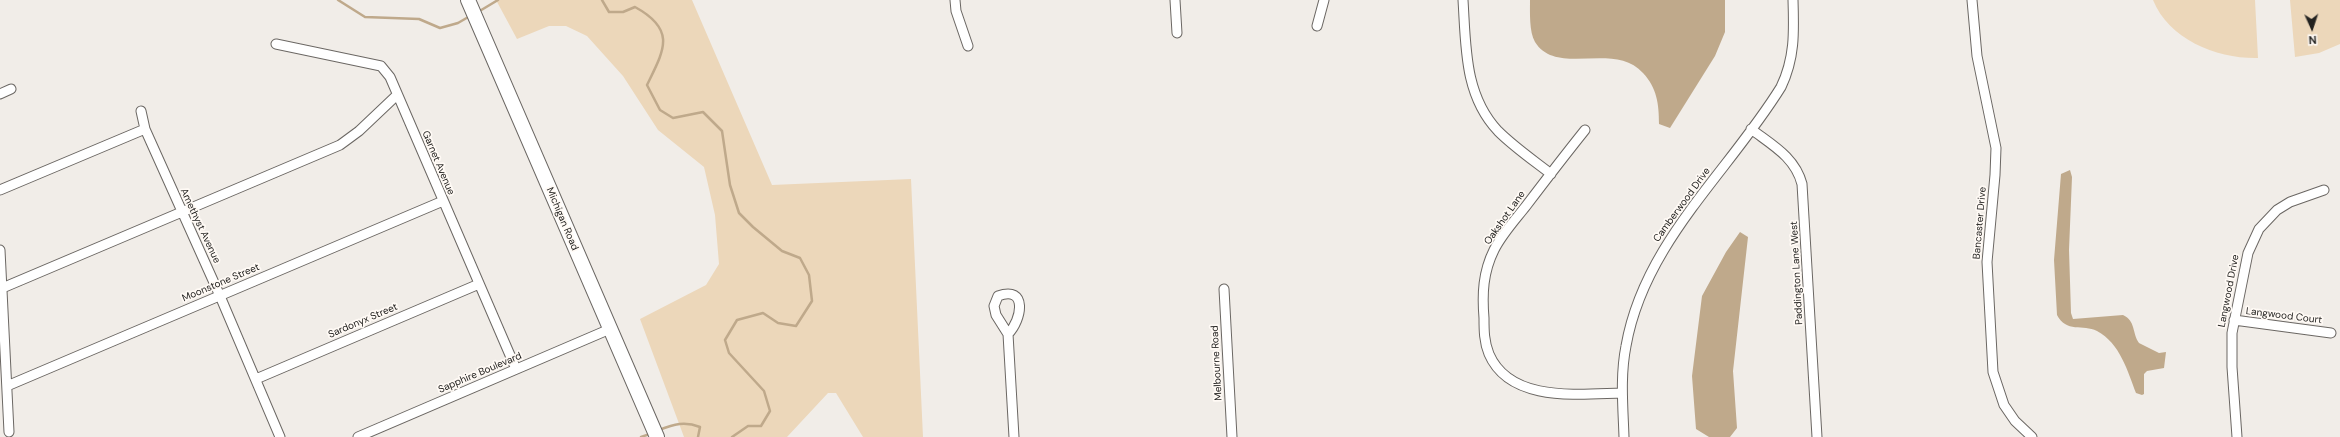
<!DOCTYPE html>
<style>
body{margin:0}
#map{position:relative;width:2340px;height:437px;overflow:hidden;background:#f1ede8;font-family:"DM Sans",sans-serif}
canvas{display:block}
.north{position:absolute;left:2292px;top:8px;width:40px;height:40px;-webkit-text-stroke:3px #fffaf5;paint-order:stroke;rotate:177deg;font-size:11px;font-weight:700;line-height:16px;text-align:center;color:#232220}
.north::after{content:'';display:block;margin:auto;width:14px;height:18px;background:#232220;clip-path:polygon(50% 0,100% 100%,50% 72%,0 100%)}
</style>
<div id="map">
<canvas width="2340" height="437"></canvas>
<div class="north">N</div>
</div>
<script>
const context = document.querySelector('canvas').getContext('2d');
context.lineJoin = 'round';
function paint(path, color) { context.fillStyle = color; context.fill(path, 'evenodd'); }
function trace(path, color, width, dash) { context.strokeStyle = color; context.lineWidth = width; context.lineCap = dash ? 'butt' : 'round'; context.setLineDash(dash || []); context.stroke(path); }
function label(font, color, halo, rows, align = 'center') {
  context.font = font + ' "DM Sans",sans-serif'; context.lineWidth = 3.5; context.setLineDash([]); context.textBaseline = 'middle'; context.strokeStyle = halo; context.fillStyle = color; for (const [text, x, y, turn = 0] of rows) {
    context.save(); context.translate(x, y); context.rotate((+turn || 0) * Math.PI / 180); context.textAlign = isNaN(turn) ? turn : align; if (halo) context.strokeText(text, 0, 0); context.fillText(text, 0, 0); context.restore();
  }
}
paint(new Path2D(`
 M496,0h196l80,185 139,-6 12,258h-60l-27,-44h-8l-41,44h-103l-44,-118 66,-34 13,-21 -4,-49 -11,-48 -46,-37 -35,-54 -36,-40 -21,-10h-17l-32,13z
 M2153,0h102l3,58c-40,1 -89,-18 -105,-58z
 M2290,0h50v44l-21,9 -24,4z`), '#ecd7ba');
paint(new Path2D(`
 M1530,0h195v32l-10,24 -45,72 -11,-4c0,-20 -2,-36 -16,-51 -29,-32 -86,4 -108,-31 -6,-10 -5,-30 -5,-42z
 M2070,170l2,7 -3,73 2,63 2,6 50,-4c13,6 9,18 16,28l20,10 7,-1 -2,16 -17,3 -3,3v20l-2,1 -6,-2c-8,-21 -16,-50 -39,-62 -14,-7 -31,2 -40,-16l-3,-55 7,-86z
 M1740,232l8,5 -15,134 4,57 -7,9h-21l-13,-8 -4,-53 10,-80 24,-44z`), '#bfa98b');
trace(new Path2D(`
 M338,0l27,17 54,2 21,9 18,-5 12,-7
 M602,0l7,12h14l12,-5c42,23 29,43 12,78l13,25 13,8 30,-6 19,19 8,54 9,28 14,14 29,24 18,7 9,17 3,26 -16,25 -18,-3 -15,-10 -26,7 -12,20 4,13 35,38 6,20 -9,15h-13l-16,11
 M478,12l20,-12
 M659,430c15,-6 26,-9 41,-3l-2,10
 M641,437l9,-3`), '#bfa98b', 2.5);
const street = new Path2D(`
 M955,0l1,11 12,35
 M1175,0l2,33
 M1463,0c3,46 1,95 35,131 16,16 35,29 53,43
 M1972,0l5,56 19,92 -1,27 -8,87 6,110 11,33 11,16 17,16
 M1317,26l7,-26
 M276,44l105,22 9,11 126,292
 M0,94l11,-5
 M141,111l4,18 75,167 60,141
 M1751,129c21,16 44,28 51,55l15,253
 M1585,130c-20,25 -40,51 -59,76 -11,14 -24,28 -32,44 -11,22 -12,44 -10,68 0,12 0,24 5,36 21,49 90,40 133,39
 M0,190l145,-61
 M0,250l9,182
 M0,289l340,-144 19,-14 38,-36
 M1224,289l8,148
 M2234,320l97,13
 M1008,334c14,-14 20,-49 -10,-38l-4,10 2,9 12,19 6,103
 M256,379l223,-95
 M7,386l436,-185
 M358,437l252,-108
 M1624,437c-1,-30 -4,-61 2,-91 18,-103 102,-173 155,-259 14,-29 13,-55 12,-87
 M2237,437l-5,-70v-34l16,-80 11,-24 18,-19 13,-8 34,-12`);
const primary = new Path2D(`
 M468,0l189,437`);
trace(street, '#6b6763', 11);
trace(primary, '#6b6763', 16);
trace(street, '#fff', 9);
trace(primary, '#fff', 14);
label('10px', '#232220', '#fffaf5', [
 ["Garnet Avenue",438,163,67],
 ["Camberwood Drive",1682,205,-54],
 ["Oakshot Lane",1505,218,-55],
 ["Michigan Road",562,219,67],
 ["Bancaster Drive",1980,223,-85],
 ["Amethyst Avenue",200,226,65],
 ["Paddington Lane West",1797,273,-93],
 ["Moonstone Street",221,283,-23],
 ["Langwood Drive",2229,291,-79],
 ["Langwood Court",2284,316,7],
 ["Sardonyx Street",363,321,-23],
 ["Melbourne Road",1217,363,-93],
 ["Sapphire Boulevard",480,373,-23]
]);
</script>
